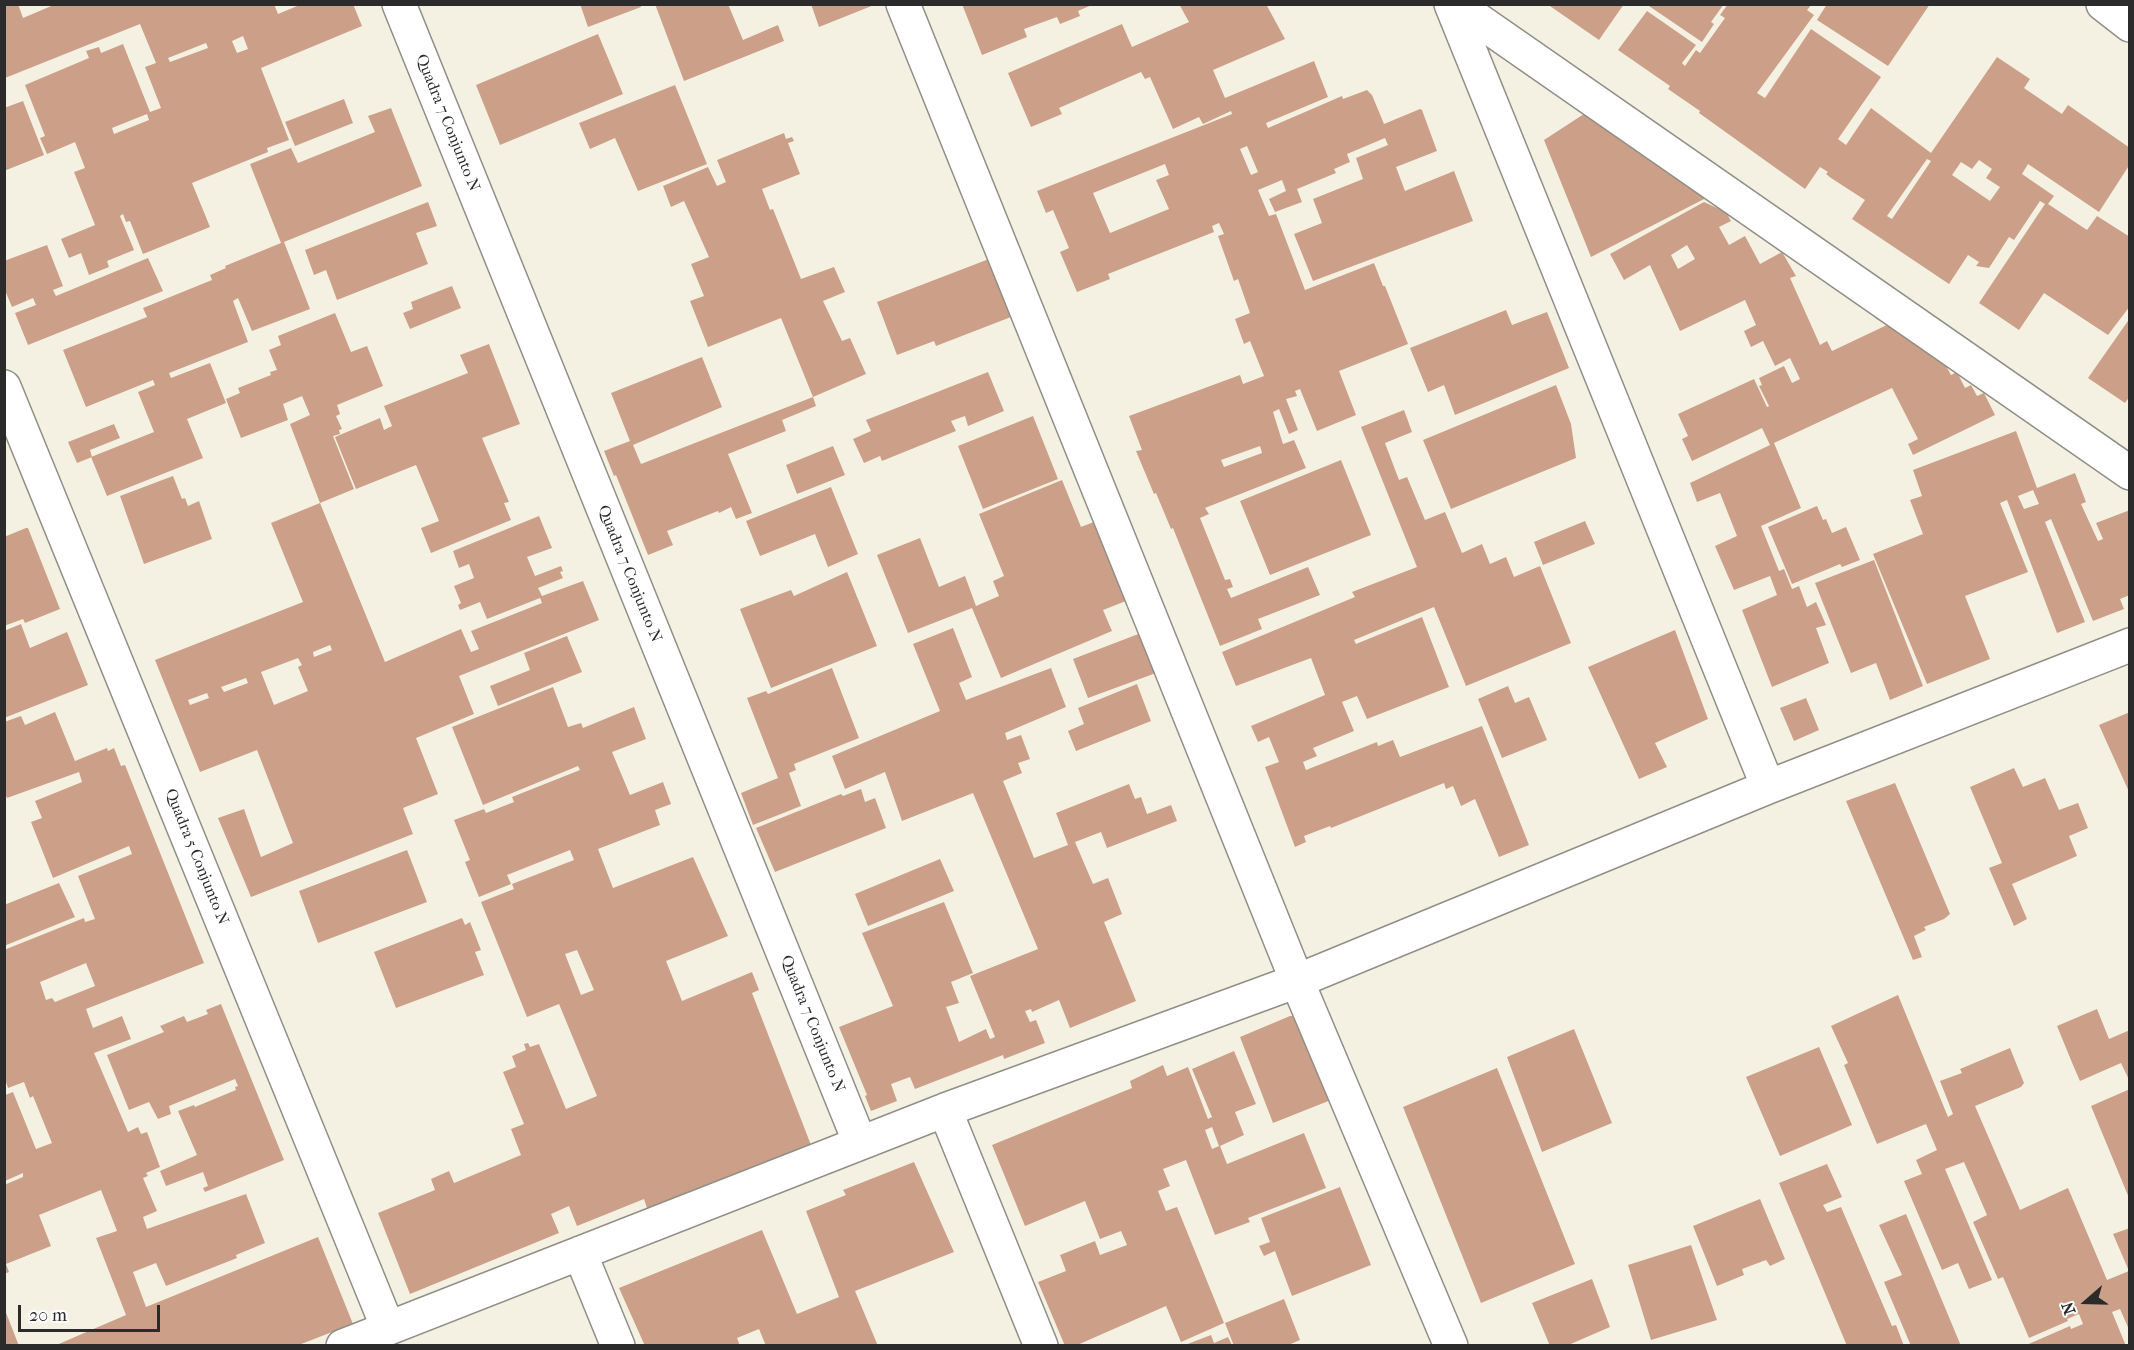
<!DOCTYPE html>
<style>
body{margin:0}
#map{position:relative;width:2134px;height:1350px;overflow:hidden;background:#f4f1e2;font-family:"IM FELL French Canon",serif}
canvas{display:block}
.frame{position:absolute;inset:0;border:6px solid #2b2b2b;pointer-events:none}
.north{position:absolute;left:2056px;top:1272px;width:60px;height:60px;-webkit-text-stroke:4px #fff;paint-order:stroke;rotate:250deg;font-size:16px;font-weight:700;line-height:24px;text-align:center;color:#2b2b2b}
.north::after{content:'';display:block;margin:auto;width:21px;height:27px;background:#2b2b2b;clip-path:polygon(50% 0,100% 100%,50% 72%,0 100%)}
.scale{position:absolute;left:18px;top:1305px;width:142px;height:27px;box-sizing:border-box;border:3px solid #2b2b2b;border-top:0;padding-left:8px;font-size:18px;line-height:21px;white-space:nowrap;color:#2b2b2b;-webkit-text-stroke:4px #fff;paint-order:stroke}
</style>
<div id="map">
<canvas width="2134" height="1350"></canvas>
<div class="frame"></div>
<div class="north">N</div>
<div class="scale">20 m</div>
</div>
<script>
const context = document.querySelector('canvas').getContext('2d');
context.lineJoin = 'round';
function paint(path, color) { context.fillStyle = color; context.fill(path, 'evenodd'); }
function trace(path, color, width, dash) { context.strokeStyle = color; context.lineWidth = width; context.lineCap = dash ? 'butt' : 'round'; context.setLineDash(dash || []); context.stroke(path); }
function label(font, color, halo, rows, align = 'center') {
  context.font = font + ' "IM FELL French Canon",serif'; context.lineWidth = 5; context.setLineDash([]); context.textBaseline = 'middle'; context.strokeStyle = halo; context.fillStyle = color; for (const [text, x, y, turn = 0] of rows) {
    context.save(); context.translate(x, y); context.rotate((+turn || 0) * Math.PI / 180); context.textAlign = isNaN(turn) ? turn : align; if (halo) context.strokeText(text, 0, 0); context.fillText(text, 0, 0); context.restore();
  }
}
paint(new Path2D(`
 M5,4h13l5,14 33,-14h218l4,10 24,-10h51l9,22 -101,42 28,72 -22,8 1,4 -76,31 18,44 -67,27 -13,-33 -4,1 -3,-8 -3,2 14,34 -27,11 2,6 -20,8 -8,-22 -12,5 -8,-19 34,-14 -21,-53 11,-4 -10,-26 -28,12 -7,-16 5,-2 -20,-51 64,-27 -3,-7 13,-4 2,6 22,-9 27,68 11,-4 -16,-41 11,-4 -16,-39 -135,54zM243,36l5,13 -11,4 -5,-12zM206,43l2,5 -38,14 -2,-4zM147,114l2,6 -35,14 -2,-6z
 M580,4h60l1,3 -53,20z
 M655,4h73l15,36 35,-15 6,16 -100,40z
 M811,4h63v1l-55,22z
 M962,4h132l-16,7 2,5 -20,8 -3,-7 -33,12 3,8 -45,18z
 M1179,4h87l19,35 -72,31 12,28 89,-37 14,36 -62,26 2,5 74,-32 1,3 24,-9 5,5 12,29 36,-15 2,1 15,41 -41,16 9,24 49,-20 19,50 -160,60 -19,-47 28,-11 -9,-24 50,-20 -7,-21 32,-13 -3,-7 -38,16 3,8 -16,7 2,4 -39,16 5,13 -27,10 -6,-13 17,-8 -4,-11 -24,10 11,26 7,-2 29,76 69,-27 9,23h2l23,58 -69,27 17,44 -39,16 -17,-42 -5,2 2,5 -11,3 12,31 -9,4 -10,-25 -6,3 10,32 11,-4 12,28 -101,40 4,6 -9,4 25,62 5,-1 3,8 -6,2 4,9 77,-31 12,28 -62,24 4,10 -42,17 -47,-118 -2,1 -15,-36 -2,1 -18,-43 6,-1 -13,-34 111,-41 3,9 21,-8 -14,-35 -6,3 -9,-25 15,-6 -12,-34 -4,2 -16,-45 6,-2 -5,-11 -7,3 2,6 -106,42 2,5 -33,13 -17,-40 9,-4 -16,-38 -7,3 -9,-22 195,-77 -1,-3 -28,13 -4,-7 -26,12 -23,-52 -5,2 -4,-7 -82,36 3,6 -31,13 -23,-54 114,-49 10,23 57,-25zM1247,146l11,26 -7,3 -11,-26zM1165,164l4,11 -13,5 13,29 -59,24 -17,-40zM1260,446l2,7 -38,14 -3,-7z
 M1547,4h77l-25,36z
 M1646,4h78l-13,18 3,2 -12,18z
 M1728,4h84l-5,6 7,5 -57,78 8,5 46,-69 70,48 -43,62 8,6 25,-37 60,45 66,-96 33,22 -6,9 38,26 6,-9 62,43v16l-31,48 -71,-48 -6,10 32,22 -6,8 39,26 10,-14 33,21v69l-22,29 -64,-42 -25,37 -40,-27 66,-99 -5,-3 -26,39 -5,-3 -20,31 -13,-2 3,-4 -11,-7 -19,29 -97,-65 13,-19 -34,-22 -5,-4 2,-2 -8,-5 -15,22 -106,-76 1,-2 -32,-22 2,-3 -52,-36 29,-39 49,34 -14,18 3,3 11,-16 4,3 25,-35 -5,-3zM1927,159l4,2 -39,58 -5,-3zM1979,160l13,9 -6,9 14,9 -10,14 -38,-26 9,-13 11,7z
 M1827,4h103l-42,62 -71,-46z
 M598,34l25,60 -123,51 -24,-60z
 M675,85l32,79 -69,27 -23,-53 -25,11 -11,-26z
 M344,99l9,24 -58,23 -10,-24z
 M23,101l21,54 -40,16v-63z
 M391,108l31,78 -138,56 26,67 -58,22 -14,-33 -5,3 15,41 -79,31 2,5 39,-15 16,40 -39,16 16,39 -96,38 -16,-39 63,-25 -16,-40 17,-7 -2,-5 -67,27 -23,-57 84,-33 -4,-9 69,-28 -2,-5 16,-7 -1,-2 56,-23 -31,-79 41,-16 7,15 77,-31 -7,-16z
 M1587,112l121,85 -117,60 -47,-117z
 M784,133l2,6 6,-2 2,4 -6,2 12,31 -38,15 8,21 3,-1 28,70 33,-12 11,25 -22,9 19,40 8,-3 16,36 -53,23 -32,-79 -73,29 -18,-46 14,-5 -13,-32 18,-7 -25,-56 -13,6 -8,-21 45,-19 9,19 9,-4 -9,-22z
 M428,202l9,24 -21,7 12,31 -91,36 -11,-30 -12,5 -9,-25z
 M1704,202l22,10 5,9 -12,6 10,18 16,-9 15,28 22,-12 14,24 -6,2 30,67 7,-4 5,10 55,-26 -12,-7 4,-2 66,48 6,11 6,-3 8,16 6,-3 6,11 7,-3 11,22 -82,40 -5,-11 10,-5 -26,-51 -118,55 27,65 -40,18 18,45 5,-2 8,20 7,-3 8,21 9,-5 10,23 -10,3 13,35 -57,24 -30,-77 35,-15 -7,-19 -36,14 -19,-44 22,-10 -17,-43 -23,9 -7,-19 80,-38 -8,-17 -70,33 -10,-22 6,-3 -10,-22 76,-35 13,28 2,-1 -10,-20 3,-1 -3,-7 25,-12 8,17 8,-4 -10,-21 -15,8 -12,-25 -12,6 -7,-16 12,-6 -11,-25 -65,31 -30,-66 -26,15 -14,-26zM1687,245l8,14 -17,10 -7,-14z
 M47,245l16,41 -10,4 3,6 92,-38 15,33 -135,54 -13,-32 21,-8 -3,-7 -21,9 -8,-19v-27z
 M989,259l22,58 -75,29 -2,-5 -37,14 -20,-53z
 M452,286l9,22 -51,21 -7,-16 10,-4 -2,-7z
 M1506,310l6,15 35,-13 22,56 -114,47 -11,-30 -16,7 -18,-44z
 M335,313l16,39 16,-6 16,40 -46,19 3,9 -4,2 6,13 -3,1 1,4 -7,2 21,53 -34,14 -30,-79 20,-9 -8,-19 -19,8 5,16 -47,18 -15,-39 14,-6 -2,-5 33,-13 -1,-3 7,-2 -8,-20 12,-5 -3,-9z
 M2130,318v78l-5,7 -37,-25z
 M489,344l31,80 -38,14 27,64 -5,1 7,17 -80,33 -10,-25 18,-7 -23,-56 -60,24 -21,-52 45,-19 4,12 8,-4 -8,-20 84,-33 -8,-18z
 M702,357l20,50 -89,38 8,19 172,-67 3,9 -34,14 4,11 -58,23 24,59 -16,6 -5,-12 -12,6 -1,-2 -51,20 6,14 -25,10 -32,-80 -2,1 -10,-25 26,-10 -19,-48z
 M988,372l16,39 -36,15 -3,-10 -14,5 5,10 -74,30 -2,-5 -16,7 -11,-24 18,-8 -5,-11z
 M1556,385l15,39 5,34 -125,51 -28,-69z
 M1404,410l8,22 -27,11 14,37 8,-3 18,43 20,-8 17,41 20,-9 8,20 16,-7 8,20 26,-11 31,77 -105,43 -32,-79 -80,33 2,4 66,-27 27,70 -82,32 -10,-23 -15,6 12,29 -41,17 4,8 -14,6 3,8 71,-28 1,4 15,-6 7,17 82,-31 47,119 -30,12 -24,-58 -14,7 -8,-20 -7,3 -2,-6 -113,45 -1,-2 -26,10 2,6 -11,5 -30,-80 14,-5 -10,-25 -11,5 -7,-16 74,-31 -14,-37 -75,28 -14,-34 133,-55 -3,-5 65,-25 -56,-140z
 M1033,416l25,63 -75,30 -25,-63z
 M114,424l6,14 -30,12 2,7 -15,6 -9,-21z
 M2016,431l21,57 38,-15 11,29 -5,2 17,37 5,-2 -7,-16 34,-13v85l-10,4 4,10 -31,12 -42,-102 -6,3 40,100 -28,11 -50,-133 -7,3 28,69 -63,24 25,63 -63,25 -54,-130 50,-20 -13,-34 12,-4 -9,-26zM2033,490l6,14 -15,5 -6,-13z
 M833,446l12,29 -48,19 -11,-29z
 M1341,460l30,75 -101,40 -30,-74z
 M173,476l9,23 3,-1 3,8 11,-5 13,38 -68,25 -24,-68z
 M1062,480l19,47 13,-5 32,79 -23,9 9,21 -111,47 -29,-70 -64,25 -31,-78 43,-17 19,49 26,-11 11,30 23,-10 -6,-15 11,-5 -25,-62z
 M831,487l27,67 -30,13 -13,-33 -55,22 -14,-35z
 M320,503l65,159 76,-33 10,23 8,-3 -8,-18 71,-28 -2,-5 -53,21 -7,-17 -20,8 -2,-5 3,-2 -7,-17 20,-8 -5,-14 -10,4 -6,-17 86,-35 13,32 -25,9 8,19 26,-10 2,5 -3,1 3,6 -25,10 4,8 41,-15 16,39 -140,56 15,38 -58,24 22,56 -35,14 10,26 -162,63 -33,-79 26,-9 17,48 32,-14 -36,-93 -57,22 -45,-112 148,-58 -32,-79zM330,645l2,5 -18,7 -1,-5zM298,658l4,7 -4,2 10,24 -34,14 -13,-33zM246,678l2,5 -24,9 -3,-5zM207,693l2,5 -19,7 -2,-5z
 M1817,506l6,14 3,-1 6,14 14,-6 14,33 -18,7 -2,-3 -48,20 -24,-57z
 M1585,521l10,23 -52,21 -9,-23z
 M26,528h2l32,81 -35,14 -2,-4 -19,7v-89z
 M1874,560l49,126 -33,14 -14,-37 -25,10 -36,-90z
 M847,572l30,74 -106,42 -31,-79 51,-19 3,6z
 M21,624l9,24 37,-16 21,53 -84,33v-87z
 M953,628l19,49 -13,6 7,17 85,-32 15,39 -61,26 2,7 14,-5 9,24 -12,4 4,10 -19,8 31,77 34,-13 -12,-32 73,-29 6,15 6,-2 6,17 24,-9 6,16 -70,27 -6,-16 -26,10 18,42 15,-6 14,36 -18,8 32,79 -66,27 -11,-28 -27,12 -1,-3 -6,2 5,11 6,-2 9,23 -41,16 -1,-4 -88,34 -5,-12 -19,7 6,17 -26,10 -6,-15 2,-1 -28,-68 54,-21 -31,-73 82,-31 29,71 -22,9 8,21 -13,4 13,35 27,-13 4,10 5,-2 -25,-61 68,-27 -65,-156 -71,28 -17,-49 -40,17 -13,-33 108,-45 -27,-67z
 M1675,630l33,89 -53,24 12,24 -28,12 -51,-112z
 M1141,633l15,40 -68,25 -15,-39z
 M567,636l15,36 -84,34 -8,-20 40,-16 -6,-17z
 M832,668l27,70 -65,26 2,6 -7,3 12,33 -48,19 -12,-32 37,-15 -31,-80 19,-7 2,3z
 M1137,684l14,37 -75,30 -8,-20 16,-7 -6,-16z
 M1508,686l7,17 14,-6 18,43 -45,18 -24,-59z
 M553,687l15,40 13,-4 2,5 51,-21 12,32 -34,13 18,43 33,-13 8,22 -16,6 5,15 -62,24 15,39 80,-31 35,79 -62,25 16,40 70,-29 7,18 -7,3 59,152 -163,66 -4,-12 -67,27 -8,-20 -18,8 8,19 -149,61 -32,-81 57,-23 -4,-11 18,-8 5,12 67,-28 -10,-26 13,-5 -21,-52 13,-5 -4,-11 14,-6 -2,-6 4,-1 2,4 9,-3 27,65 31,-13 -38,-92 -32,13 -46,-115 33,-13 -2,-5 62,-24 -4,-10 -63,25 4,9 -32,13 -14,-35 5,-2 -16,-40 30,-11 2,4 28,-11 -2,-5 68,-27 -2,-4 -95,39 -31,-78zM577,950l17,40 -13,5 -16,-41z
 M1806,698l13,32 -25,11 -14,-33z
 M55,712l20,49 32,-13 1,3 6,-3 7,18 4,-1 79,198 -118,46 7,19 29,-12 9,23 -37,14 34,79 10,-5 3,7 6,-2 13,35 -14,6 2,3 -5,2 14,33 -14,6 4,12 99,-35 19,49 -29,12 1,3 -71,28 -10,-23 -23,9 13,35 172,-70 35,87 -57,22h-242l72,-31 -30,-77 21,-7 -16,-41 -62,25 12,31 -45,18 3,8 -5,2v-89l19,-8v-4l-18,8v-86l8,-3 23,57 16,-6 -19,-47 -3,2 -6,-16 -16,6 -2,-6 -2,1v-133l80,-32 1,4 10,-3 -17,-43 54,-22 -3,-8 -76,32 -22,-56 11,-4 -7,-17 47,-19 -3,-10 -72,26 -3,-7v-69l17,-6 4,9zM86,963l9,23 -40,16 -3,-4 -6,2 -6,-18z
 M2130,712v82l-31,-69z
 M2014,768l9,19 22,-9 14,32 19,-7 10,25 -19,8 8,20 -65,28 15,35 -13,7 -25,-58 13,-5 -32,-76z
 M1895,783l55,131 -6,5 -20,8 2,3 -12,6 8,21 -9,3 -67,-159z
 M861,789l4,13 10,-4 11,30 -111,44 -19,-44 85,-34 2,2z
 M407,850l20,52 -109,41 -19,-52z
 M940,859l14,32 -86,35 -13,-32z
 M59,883l16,34 -71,29v-41z
 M462,918l3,7 5,-3 11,28 -6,2 9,23 -88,33 -22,-56z
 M1898,995l50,122 5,-3 -13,-33 22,-8 -2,-4 50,-21 14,35 -3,4 -46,19 45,104 48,-22 39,92 22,-9 -16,-37 17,-6v104l-10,-23 -8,3 14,34h-102l46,-20 1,3 12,-5 -4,-10 -12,5 1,2 -39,17 -26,-61 -5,2 -25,-57 14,-7 -23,-53 -19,7 47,111 -23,9 -11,-26 -16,7 -38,-89 18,-7 -6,-14 21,-10 -11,-26 -49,20 -33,-79 4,-2 -17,-37z
 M221,1004l63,156 -79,32 -2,-4 5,-2 -5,-14 -37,14 -6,-15 37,-16 -19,-44 16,-6 1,2 41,-17 -1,-3 3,-1 -3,-7 -66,27 2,8 -13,5 -9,-17 -20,8 -22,-55 57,-23 -4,-6 24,-10 3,6 21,-8 -2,-4z
 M2097,1009l12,30 21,-9v52l-9,-19 -41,18 -7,-16 -16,-39z
 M1290,1016h13l33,82 -63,25 -33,-86z
 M1574,1029l38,94 -70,29 -35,-95z
 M1819,1047l33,78 -72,31 -34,-79z
 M1234,1051l22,53 -21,8 9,23 -24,11 7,18 77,-31 22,55 -78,30 2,4 -35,13 -29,-75 -23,9 7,17 -12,5 8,20 11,-4 47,116 -43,19 -15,-36 -91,40h-10l-27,-64 28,-11 -6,-16 35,-14 5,14 27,-10 -6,-14 -21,8 -15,-38 -60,25 -33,-81 140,-57 -2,-7 33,-16 4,11 21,-9 20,52 4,-2 -20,-48zM1212,1127l7,19 -7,3 -7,-19z
 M1497,1068l78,196 -94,39 -78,-196z
 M2130,1089v109h-1l-38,-92z
 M914,1162l40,90 -99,39 23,55h-112l-7,-17 -22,9 3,8h-95l-26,-58 143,-58 35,84 42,-17 -33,-86 40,-16 -3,-5z
 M1827,1164l15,33 -19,8 4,7 14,-5 51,119 4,-1 8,21h-57l-68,-163z
 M1340,1187l31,78 -79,31 -17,-45 -11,5 -5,-10 11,-4 -9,-24z
 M1760,1199l25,60 -15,7 -4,-6 -24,9 2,6 -27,11 -24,-60z
 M1906,1214l55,132h-50l-27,-64 18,-7 -23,-50z
 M1691,1245l26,75 -66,20 -23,-75z
 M1592,1279l18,48 -44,19h-16l-18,-43z
 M1284,1299l16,41 -14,6h-52l-9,-23z
 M4,1310h1l14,36h-15z
 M1211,1335l3,8 14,-6 4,8h-47z`), '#cca088');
const minor = new Path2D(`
 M399,4l461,1139
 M903,4l394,977 154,365
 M1451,4l317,783
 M1455,4l675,469
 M2103,4l27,21
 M4,387l384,941
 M945,1110l96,236
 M580,1253l38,93
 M343,1346l602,-236 352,-129 471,-194 362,-142`);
trace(minor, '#908e86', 36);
trace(minor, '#fff', 33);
label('16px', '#2b2b2b', '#fff', [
 ["Quadra 7 Conjunto N",447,123,68],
 ["Quadra 7 Conjunto N",629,574,68],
 ["Quadra 5 Conjunto N",196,857,68],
 ["Quadra 7 Conjunto N",812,1024,68]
]);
</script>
